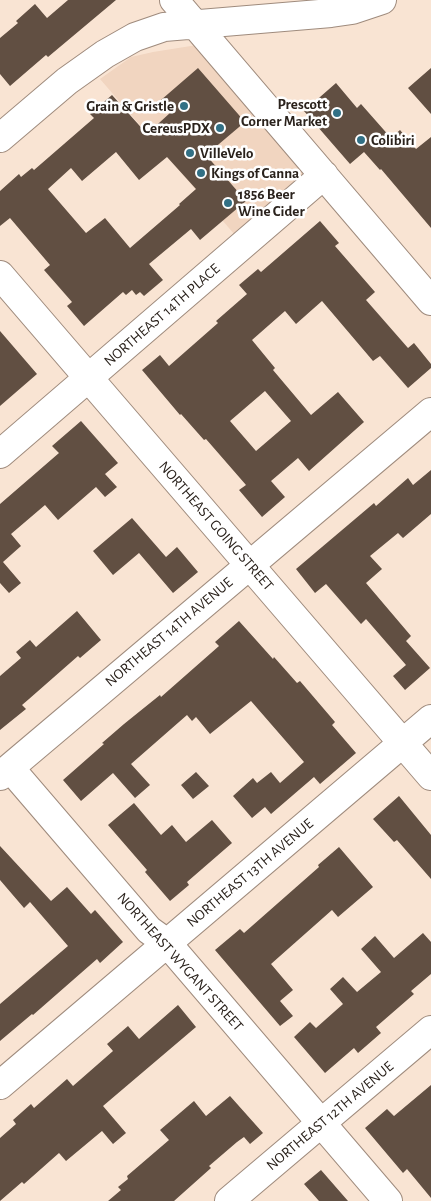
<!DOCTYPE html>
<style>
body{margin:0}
canvas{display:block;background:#f9e4d3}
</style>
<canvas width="431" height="1201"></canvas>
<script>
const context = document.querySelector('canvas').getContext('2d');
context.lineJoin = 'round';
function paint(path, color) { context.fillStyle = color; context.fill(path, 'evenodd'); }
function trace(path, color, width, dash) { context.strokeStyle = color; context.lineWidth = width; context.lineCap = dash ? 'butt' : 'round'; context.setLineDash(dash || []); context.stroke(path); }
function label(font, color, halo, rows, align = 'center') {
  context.font = font + ' "Alegreya Sans",sans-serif'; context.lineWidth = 5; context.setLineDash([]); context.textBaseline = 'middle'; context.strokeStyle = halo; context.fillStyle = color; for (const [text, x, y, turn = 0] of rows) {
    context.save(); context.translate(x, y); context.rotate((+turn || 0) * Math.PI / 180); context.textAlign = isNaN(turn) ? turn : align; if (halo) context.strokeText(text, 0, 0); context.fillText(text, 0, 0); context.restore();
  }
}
paint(new Path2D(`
 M197,45l110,128 -72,62 -135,-156 31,-22 22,-5z`), '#f1d5c0');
paint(new Path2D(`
 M68,0h48l-68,57 -2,-2 -36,31 -10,-12v-36l18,-15 -2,-2 19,-17 12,14z
 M198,68l47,54 -39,33 40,46 -46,39 -9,-11 -42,35 14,16 -19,16 -4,-4 -4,3 -4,-5 -6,5 -3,-3 -39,34 -17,-20 5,-4 -28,-32 6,-5 -40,-47 -10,8v-35l19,-17 2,3 11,-9 2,2 60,-52 -4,-4 22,-19 35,39 24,-22 -10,-12zM116,152l23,28 28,-23 29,32 -17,15 1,1 -50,43 -25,-30 -19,15 -38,-44 23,-21 11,13z
 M431,68v46l-23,-26z
 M336,83l21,25 4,-4 30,34 9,-8 16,19 15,-12v91l-50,-59 -1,1 -16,-18 -14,12 -46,-53z
 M320,221l19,22 -4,3 40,46 -9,8 42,48 6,-5 17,21v4l-23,20 -28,-32 -7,5 -51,-60 -26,23 -11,-13 -33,29 23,28 -2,2 38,45 27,-23 26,30 -55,49 -11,-13 -27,23 14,16 -23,20 -23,-27 7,-5 -40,-46 -2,1 -23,-26 -1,1 -38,-45 18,-15 9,11 49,-43 -2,-2 31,-27 -8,-9 19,-16 3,3zM265,391l26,30 -35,30 -26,-30z
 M0,331l37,43 -37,32z
 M81,421l37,42 -13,11 12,13 -12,10 -9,-10 -38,33 -13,-15 -34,29 10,12 -18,16 18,21 -12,10 -9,-10v-79l59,-51 -7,-7z
 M431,470v44l-28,24 -5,-5 -28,23 12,13 -16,14 45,53 -5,5 24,27 -25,22 -12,-14 13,-11 -40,-46 -5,5 -35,-40 -11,9 -19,-24 78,-66 2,3 32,-28 5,7z
 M132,518l34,39 11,-10 21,25 -25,21 -34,-40 -26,22 -20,-24z
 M77,611l24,29 -21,18 -2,-2 -49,43 -7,6 4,4 -26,21v-54l21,-18 -5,-6 14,-12 6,7z
 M239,621l34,38 1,-2 23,26 3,-2 35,41 -3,3 24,28 -36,31 -6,-7 -43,37 -6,-7 -13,11 -19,-22 20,-18 4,5 14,-11 9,11 24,-21 -53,-61 -41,33 -14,-17 -4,4 -5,-6 -56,49 19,21 -15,13 -22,-25 -32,28 -18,-21 41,-36 -2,-1 22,-19 36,-29 1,2 58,-51 -4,-4z
 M196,772l13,14 -16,13 -12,-14z
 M399,796l32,39v44l-34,-39 -3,2 -21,-23z
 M134,803l27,32 11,-10 14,17 26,-22 20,23 -45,39 2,3 -19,16 -25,-29 2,-2 -39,-45z
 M0,846l51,55 16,-14 24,27 4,-4 28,32 -23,21 -3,-4 -64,56 -1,-1 -32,27v-37l68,-58 -38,-44 -6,6 -24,-28z
 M339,847l34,40 -35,30 -6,-7 -61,54 22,26 -13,11 13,15 -13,10 -65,-76 25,-21 4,4 75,-66 -1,-2z
 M423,933l8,9v32l-20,17 3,3 -38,33 5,6 -23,20 -4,-5 -29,25 -31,-36 16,-15 6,6 27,-24 -13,-15 13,-12 14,15 24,-20 -20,-23 14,-13 19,22z
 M178,1005l18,22 -93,79 23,27 -13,11 -11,-13 -36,30 -7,-8 -35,31 -2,-2 -22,19v-63l16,-14 -3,-4 18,-16 3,4 33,-29 6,7 40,-35 -6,-7 21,-18 11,13z
 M431,1085v113l-24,-29 -4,4 -38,-45 22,-19 7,7z
 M230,1096l33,37 -13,11 -6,-7 -7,5 -28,24 2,2 -37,33h-66l13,-11 -3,-3 10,-8 -1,-3 42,-36 -9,-10 34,-29 12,15z
 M321,1170l27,31h-29l-15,-17z`), '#614f42');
const minor = new Path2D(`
 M174,0l257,301
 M0,138l67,-57 38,-27 30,-17 29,-10 167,-14 21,-3 30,-10
 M0,275l431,501
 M0,454l324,-279
 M10,768l139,162 18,13 221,258
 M0,776l431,-364
 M0,1085l431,-366
 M229,1201l202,-171`);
trace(minor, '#9f8b7d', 30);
trace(minor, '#fff', 28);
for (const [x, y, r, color] of [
 [184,106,5,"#327085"],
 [337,113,5,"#327085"],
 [220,128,5,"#327085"],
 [361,140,5,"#327085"],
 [190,153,5,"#327085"],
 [201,173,5,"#327085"],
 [228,203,5,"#327085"]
]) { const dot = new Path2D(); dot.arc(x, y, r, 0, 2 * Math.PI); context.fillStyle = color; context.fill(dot); trace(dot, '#fff', 2); }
label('bold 15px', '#2a221c', '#fff', [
 ["Prescott",327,104,"right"],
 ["Corner Market",327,121,"right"],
 ["Grain & Gristle",174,106,"right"],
 ["CereusPDX",210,128,"right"],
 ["Colibiri",371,140],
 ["VilleVelo",200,153],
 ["Kings of Canna",211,173],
 ["1856 Beer",238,194],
 ["Wine Cider",238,211]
], 'left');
label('15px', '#2a221c', '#fff', [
 ["NORTHEAST 14TH PLACE",162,315,-41],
 ["NORTHEAST GOING STREET",216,526,49],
 ["NORTHEAST 14TH AVENUE",169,632,-40],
 ["NORTHEAST 13TH AVENUE",250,873,-40],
 ["NORTHEAST WYGANT STREET",180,962,48],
 ["NORTHEAST 12TH AVENUE",330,1116,-40]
]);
</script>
